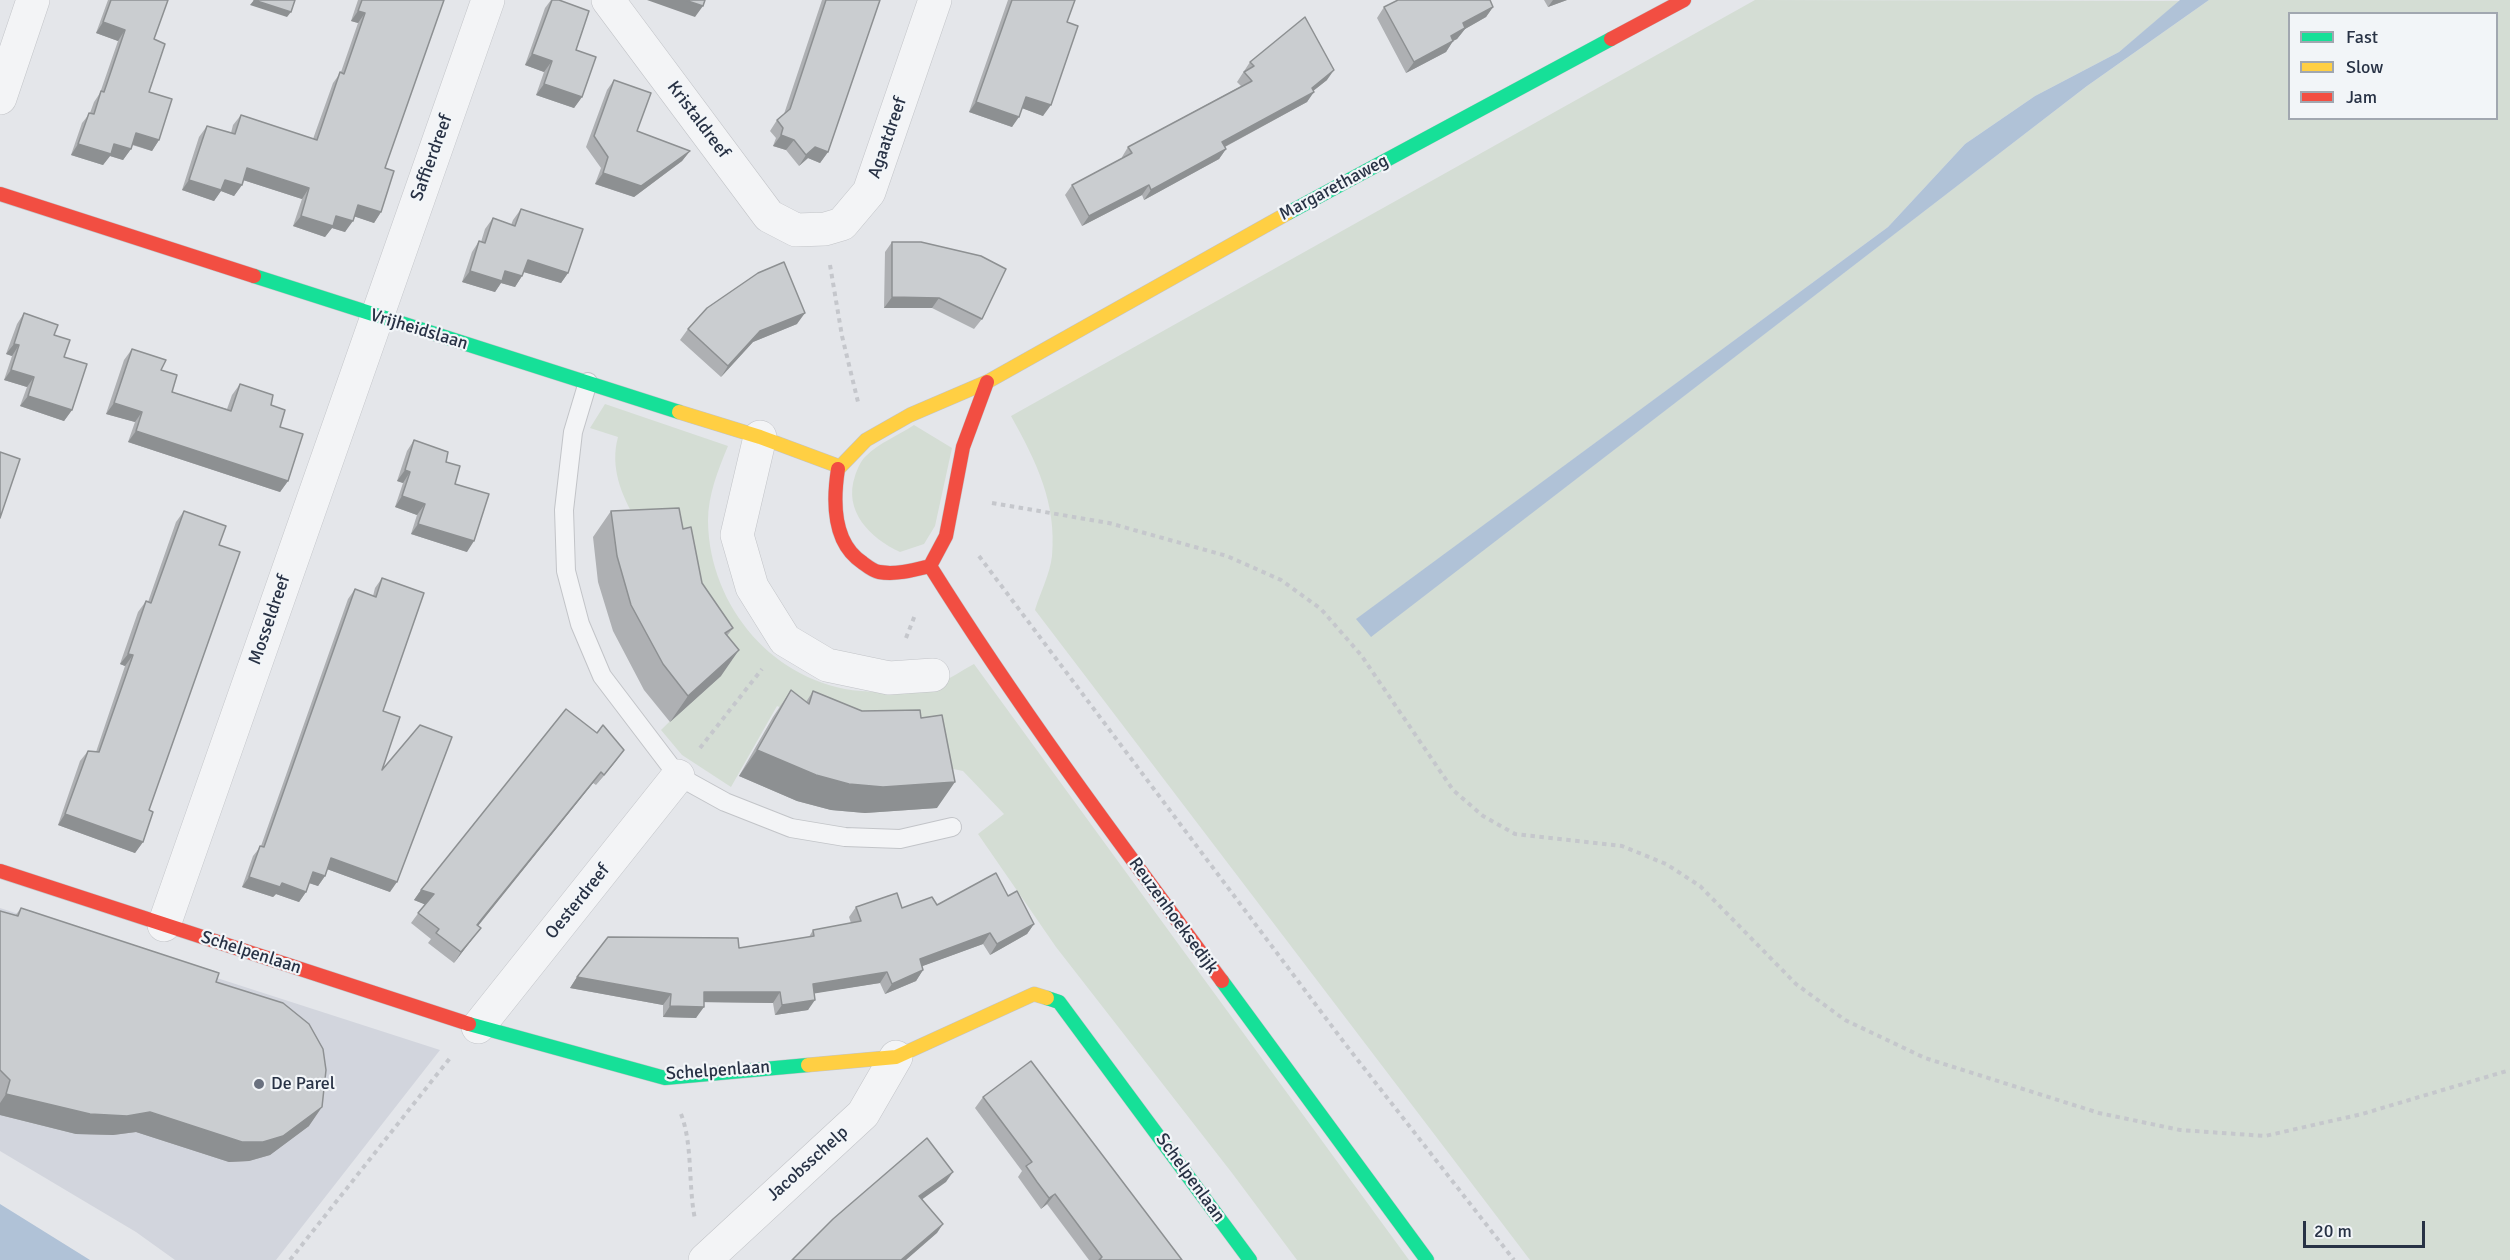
<!DOCTYPE html>
<style>
body{margin:0}
#map{position:relative;width:2510px;height:1260px;overflow:hidden;background:#e4e6ea;font-family:Signika,sans-serif}
canvas{display:block}
.legend{position:absolute;left:2288px;top:12px;width:210px;height:108px;box-sizing:border-box;background:#f2f5f8;border:2px solid #a1a7b0;margin:0;padding:8px 10px;list-style:none;font-size:18px;color:#283245}
.legend li{display:flex;align-items:center;gap:12px;height:30px}
.legend b{width:30px;border:2px solid #a1a7b0}
.scale{position:absolute;left:2303px;top:1221px;width:122px;height:27px;box-sizing:border-box;border:3px solid #283245;border-top:0;padding-left:8px;font-size:18px;line-height:21px;white-space:nowrap;color:#283245;-webkit-text-stroke:4px #f2f5f8;paint-order:stroke}
</style>
<div id="map">
<canvas width="2510" height="1260"></canvas>
<ul class="legend">
<li><b style="height:8px;background:#16e098"></b>Fast</li>
<li><b style="height:8px;background:#ffcf43"></b>Slow</li>
<li><b style="height:8px;background:#f24e42"></b>Jam</li>
</ul>
<div class="scale">20 m</div>
</div>
<script>
const context = document.querySelector('canvas').getContext('2d');
context.lineJoin = 'round';
function paint(path, color) { context.fillStyle = color; context.fill(path, 'evenodd'); }
function trace(path, color, width, dash) { context.strokeStyle = color; context.lineWidth = width; context.lineCap = dash ? 'butt' : 'round'; context.setLineDash(dash || []); context.stroke(path); }
function label(font, color, halo, rows, align = 'center') {
  context.font = font + ' Signika,sans-serif'; context.lineWidth = 4.5; context.setLineDash([]); context.textBaseline = 'middle'; context.strokeStyle = halo; context.fillStyle = color; for (const [text, x, y, turn = 0] of rows) {
    context.save(); context.translate(x, y); context.rotate((+turn || 0) * Math.PI / 180); context.textAlign = isNaN(turn) ? turn : align; if (halo) context.strokeText(text, 0, 0); context.fillText(text, 0, 0); context.restore();
  }
}
paint(new Path2D(`
 M0,908l440,142 -164,210h-101l-39,-28 -136,-81z`), '#d2d5dd');
paint(new Path2D(`
 M1755,0l425,1 -61,51 -84,44 -70,48 -77,83 -531,392 14,17 716,-550 122,-86h301v1260h-980l-495,-650c5,-17 15,-36 17,-54 5,-53 -16,-95 -41,-140zM2290,14h206v104h-206z
 M605,404l123,42c-10,24 -20,49 -20,75 1,86 67,163 153,170 21,2 58,1 77,-7 12,-5 24,-14 36,-20l435,596h-112l-65,-87 -176,-226 -78,-113 26,-20 -41,-43 -29,-6 -108,-38 -49,-21 -46,81 -49,-32 -21,-25 72,-71c-14,-22 -27,-45 -42,-66 -31,-42 -89,-98 -73,-156l-28,-9z
 M914,425l38,23 -17,78 -11,18 -24,8c-30,-14 -57,-41 -45,-76 2,-6 6,-16 11,-20 13,-13 33,-21 48,-31z`), '#d4ddd4');
paint(new Path2D(`
 M2180,0h29l-122,86 -716,551 -15,-18 532,-392 77,-83 70,-48 84,-44z
 M0,1204l90,56h-90z`), '#b0c2d7');
const lane = new Path2D(`
 M588,382l-15,50 -9,78 2,61 14,53 22,52 76,100 47,26 66,26 54,9 55,2 52,-12`);
const street = new Path2D(`
 M608,0l161,216 27,14 29,-1 17,-5 27,-32 66,-192
 M0,98l33,-98
 M760,437l-23,98 15,52 33,53 42,25 62,13 44,-3
 M164,925l324,-925
 M478,1027l200,-251
 M705,1260l158,-146 33,-57`);
const fast = new Path2D(`
 M1288,213l323,-174
 M254,276l425,136
 M1222,981l205,279
 M1047,998l12,4 191,258
 M469,1024l196,54 143,-13`);
const slow = new Path2D(`
 M679,412l81,25 78,29
 M838,469l28,-29 44,-25 77,-33 301,-169
 M808,1065l88,-8 138,-63 13,4`);
const jam = new Path2D(`
 M1611,39l73,-39
 M0,194l254,82
 M838,469c-5,32 -6,74 25,94 4,3 10,8 16,9 17,3 35,-2 51,-6l16,-30 17,-89 24,-65
 M930,566c90,144 191,279 292,415
 M0,871l469,153`);
trace(lane, '#c2c4c8', 20);
trace(street, '#c2c4c8', 34);
trace(fast, '#c2c4c8', 15);
trace(slow, '#c2c4c8', 15);
trace(jam, '#c2c4c8', 15);
trace(new Path2D(`
 M830,265l12,71 16,66
 M992,503l117,20 118,33 54,24 40,29 40,46 92,135 30,26 32,18 107,12 44,18 34,22 96,98 49,36 80,38 174,55 81,17 85,6 97,-22 148,-44
 M979,556l367,489 168,215
 M906,638l9,-23
 M700,748l62,-79
 M681,1114c12,31 7,72 14,105
 M290,1260l160,-202`), '#c5c7cc', 4, [4.5, 4.5]);
trace(lane, '#f3f4f6', 18);
trace(street, '#f3f4f6', 33);
trace(fast, '#16e098', 14);
trace(slow, '#ffcf43', 14);
trace(jam, '#f24e42', 14);
paint(new Path2D(`
 M108,0h60l-14,39 -5,53 10,48 -7,11 -20,-6 -1,4 -8,11 -13,-4 -7,9 -32,-10 11,-32 8,-10 4,-11 6,-9 18,-52 -22,-8z
 M358,0h86l-59,168 -4,44 -7,11 -20,-7 -9,16 -13,-4 -7,9 -32,-11 9,-27 -59,-19 -1,5 -8,11 -13,-5 -7,10 -32,-11 17,-53 8,-11 24,7 2,-8 8,-10 72,24 20,-56 8,-11 17,-49 -7,-2z
 M551,0l25,50 6,47 -8,11 -38,-13 8,-23 -19,-7 20,-57z
 M822,0h58l-52,152 -8,11 -12,-5 -9,8 -13,-16 -13,-4 3,-8 -6,-7 7,-11 7,-6z
 M1008,0h67l-8,22 -24,94 -21,-8 -10,19 -43,-15z
 M1544,0h23l-19,7z
 M1384,7h109l-7,10 -21,12 -8,10 -4,2 -7,11 -40,21 -29,-55z
 M1250,62l77,18 -14,11 -6,11 -82,45 1,2 -7,10 -75,41 -2,-5 -60,31 -17,-31 7,-10 50,-27v-1l6,-10 113,-61 -4,-4z
 M614,80l23,51 53,20 -8,10 -48,36 -39,-13 6,-16 -15,-21 21,-57z
 M521,209l47,64 -7,10 -37,-11 -2,4 -7,11 -14,-4 -6,9 -33,-10 10,-30 7,-11 2,1 4,-13 8,-11 18,7 2,-5z
 M892,242l90,77 -8,10 -42,-21h-48l1,-56z
 M24,313l30,22 10,22 8,53 -8,11 -44,-15 7,-19 -23,-7 8,-24 -6,-2 11,-30z
 M797,324l-44,18 -32,35 -41,-37 8,-11z
 M132,349l29,21 11,22 55,17 5,-14 8,-11 31,21 9,22 8,54 -8,11 -152,-50 7,-20 -29,-8 18,-54z
 M414,440l32,22 9,22 12,68 -56,-18 6,-19 -22,-8 8,-24 -6,-2 10,-30z
 M184,511l35,34 -70,265 -6,32 -8,11 -77,-28 22,-64 8,-10 8,1 29,-86 -5,-2 18,-52 8,-11 2,1 28,-80z
 M611,511l72,18 19,54 31,45 -6,8 -6,40 -51,46 -26,-32 -31,-59 -15,-49 -5,-45z
 M382,578v192l8,122 -63,-23 -2,7 -7,10 -9,-3 -3,9 -7,10 -23,-8 -3,3 -31,-10 11,-31 8,-10 87,-247 7,-10 18,7 2,-8z
 M791,690l15,12 7,-11 49,20 59,7 16,90 -72,5 -34,-3 -34,-9 -58,-25 34,-59z
 M616,761l-20,24 -3,-2 -115,142 -5,13 -19,25 -26,-20 3,-4 -20,-16 14,-19 -11,-4 7,-10z
 M1008,896l26,28 -7,10 -37,21 -7,-11 -61,22 1,4 -7,11 -31,13 -5,-11 -66,10 -6,17 -33,5 -2,-12 -69,-1 -8,16 -33,-1v-12l-93,-17 7,-11 162,-29 70,-11 4,-7 38,-7 -2,-6 7,-10 46,1 35,-3z
 M21,908l195,74 93,144 -39,29 -21,6 -20,1 -93,-30 -23,3 -37,-1 -76,-19v-204l15,5z
 M983,1097l199,163h-93l-42,-56 -6,5 -23,-32 4,-6 -47,-63z`), '#aeb0b3');
paint(new Path2D(`
 M254,0l37,12 -4,5 -37,-12z
 M647,0h38l18,6 -8,11z
 M1553,0h14l-19,7z
 M1493,7l-7,10 -21,12 -8,10 -4,2 -7,11 -40,21 8,-11 49,-39z
 M358,11l7,2 -7,10 -7,-2z
 M103,22l22,8 -7,11 -22,-8z
 M532,54l20,7 -8,11 -19,-7z
 M1334,70l-7,10 -19,15 6,-3 -7,10 -92,50 7,-10 90,-54z
 M544,84l38,13 -8,11 -38,-13z
 M1026,97l25,8 -8,11 -24,-9z
 M976,102l43,15 -7,10 -43,-15z
 M136,133l23,7 -7,11 -24,-8z
 M781,135l13,5 -8,10 -13,-4z
 M78,144h36l17,5 -8,11 -13,-4 -7,9 -32,-10z
 M815,147l13,5 -8,11 -12,-5 -9,8 7,-11z
 M1226,149l-7,10 -75,41 7,-10z
 M690,151l-8,10 -48,36 -39,-13 8,-11z
 M247,168l62,20 -7,11 -62,-20z
 M189,180h36l17,5 -8,11 -13,-5 -7,10 -32,-11z
 M1149,185l-7,10 -60,31 7,-10z
 M358,205l23,7 -7,11 -24,-8z
 M301,216h35l17,5 -8,11 -13,-4 -7,9 -32,-11z
 M528,260l40,13 -7,10 -41,-12z
 M470,271h35l17,5 -7,11 -14,-4 -6,9 -33,-10z
 M892,297l47,1 -7,10h-48z
 M805,313l-8,11 -44,18 -32,35 7,-11 32,-35z
 M14,344l5,1 -7,11 -6,-2z
 M11,370l23,7 -7,10 -23,-7z
 M28,396l44,14 -8,11 -44,-15z
 M114,403l28,9 -7,10 -29,-8z
 M136,431l152,50 -8,11 -152,-50z
 M405,470l5,2 -7,11 -6,-2z
 M402,496l23,8 -8,11 -22,-8z
 M418,524l56,17 -7,11 -56,-18z
 M739,650l-18,26 -51,46 18,-26z
 M128,654l5,1 -8,11 -5,-2z
 M624,750l-8,11 -20,24z
 M757,750l198,32 -18,26 -72,5 -34,-3 -34,-9 -58,-25z
 M601,772l-8,11 -123,153 7,-11z
 M65,814l78,28 -8,11 -77,-28z
 M331,858l66,24 -7,10 -66,-24z
 M313,872l12,4 -7,10 -12,-4z
 M249,877l33,6 24,9 -7,10 -23,-8 -3,3 -31,-10z
 M421,890l13,4 -8,11 -12,-5z
 M1034,924l-7,10 -37,21 7,-11z
 M481,928l-8,10 -19,25 7,-11z
 M990,933l-7,11 -71,26 8,-11z
 M923,970l-7,11 -31,13 7,-10z
 M887,972l-7,11 -75,12 8,-11z
 M577,977l94,17 -8,11 -93,-17z
 M704,992h76l-7,11 -77,-1z
 M815,1000l-7,10 -33,5 7,-10z
 M670,1006l34,1 -8,11 -33,-1z
 M6,1094l144,18 172,-5 -13,19 -39,29 -21,6 -20,1 -93,-30 -23,3 -37,-1 -76,-19v-12z
 M953,1172l-7,10 -33,24 6,-10z
 M1055,1194l-8,10 -6,5 8,-11z
 M943,1224l-6,9 -31,27h-5z`), '#8d9092');
const building = new Path2D(`
 M111,0h57l-14,39 11,5 -16,48 23,7 -13,41 -23,-7 -5,16 -17,-5 -3,10 -33,-10 11,-31 5,1 7,-23 3,1 21,-62 -22,-8z
 M254,0h41l-4,12z
 M362,0h82l-59,168 9,3 -13,41 -23,-7 -5,16 -17,-5 -3,10 -32,-10 8,-28 -62,-20 -5,17 -17,-5 -4,10 -32,-10 18,-54 28,8 6,-19 76,25 23,-68 4,2 21,-61 -7,-2z
 M552,0h7l30,11 -13,39 20,7 -14,40 -38,-13 8,-23 -20,-7z
 M685,0h20l-2,6z
 M826,0h54l-52,152 -13,-5 -9,8 -12,-15 -13,-5 2,-7 -6,-8 13,-11z
 M1012,0h63l-8,22 11,4 -27,79 -25,-8 -7,20 -43,-15z
 M1398,0h92l3,7 -30,16 2,5 -14,8 2,5 -39,21 -30,-55z
 M1305,17l29,53 -22,18 2,4 -92,50 4,7 -75,41 -2,-5 -60,31 -17,-31 60,-32 -4,-6 124,-66 -8,-9 10,-6 -4,-4z
 M614,80l37,13 -14,38 53,20 -49,35 -38,-13 5,-16 -14,-21z
 M521,209l62,20 -15,44 -40,-13 -6,16 -17,-5 -3,10 -32,-10 9,-30 6,2 8,-25 22,8z
 M892,242h29l60,14 25,13 -24,50 -43,-21 -47,-1z
 M784,262l21,51 -45,18 -32,35 -40,-37 19,-21 51,-35z
 M24,313l34,12 -4,10 16,5 -6,17 23,7 -15,46 -44,-14 6,-19 -23,-7 8,-25 -5,-1z
 M132,349l34,11 -5,10 16,5 -5,17 59,19 9,-27 33,11 -2,10 14,5 -5,17 23,7 -15,47 -152,-50 6,-19 -28,-9z
 M414,440l34,12 -2,10 14,4 -5,18 34,10 -15,47 -56,-17 7,-20 -23,-8 8,-24 -5,-2z
 M0,452l20,7 -20,59z
 M679,508l4,21 8,-2 11,56 31,45 -8,5 14,17 -51,46 -25,-32 -32,-59 -14,-49 -6,-45z
 M184,511l42,15 -7,19 21,7 -91,258 4,2 -10,30 -78,-28 23,-63 11,1 34,-97 -5,-1 18,-53 5,2z
 M382,578l42,15 -41,118 17,6 -18,53 38,-45 32,12 -55,145 -66,-24 -6,18 -12,-4 -7,20 -24,-9 -2,4 -31,-10 11,-31 4,1 91,-258 21,8z
 M791,690l18,14 4,-13 49,20 58,-1 1,8 21,-3 13,67 -72,5 -34,-3 -33,-9 -59,-25z
 M566,709l31,24 6,-8 21,25 -20,25 -3,-3 -116,143 -8,10 4,3 -20,24 -25,-19 3,-4 -21,-16 16,-19 -13,-4z
 M996,873l12,23 9,-5 17,33 -37,20 -7,-11 -70,26 3,11 -31,14 -5,-12 -74,12 2,16 -33,5 -2,-13h-76v15l-34,-1 1,-12 -94,-17 31,-40 130,1 1,10 75,-12 -1,-6 48,-9 -5,-14 41,-14 5,15 30,-11 5,8z
 M21,908l198,65 -3,9 67,21 26,21 14,25 3,21 -4,37 -39,29 -20,6h-21l-92,-30 -23,4 -37,-2 -84,-20 4,-14 -10,-10v-159l18,5z
 M1031,1061l151,199h-83l3,-3 -47,-63 -6,4 -12,-16 -11,-16 6,-4 -49,-65z
 M927,1138l26,34 -34,24 24,28 -42,36h-109l41,-41z`);
paint(building, '#cacdd0');
trace(building, '#8d9092', 1.5);
for (const [x, y, r, color] of [
 [259,1084,6,"#6a717f"]
]) { const dot = new Path2D(); dot.arc(x, y, r, 0, 2 * Math.PI); context.fillStyle = color; context.fill(dot); trace(dot, '#f2f5f8', 2); }
label('18px', '#283245', '#f2f5f8', [
 ["Kristaldreef",698,120,53],
 ["Agaatdreef",888,138,-71],
 ["Saffierdreef",432,158,-70],
 ["Margarethaweg",1334,188,-28],
 ["Vrijheidslaan",419,330,17],
 ["Mosseldreef",270,620,-71],
 ["Oesterdreef",578,902,-51],
 ["Reuzenhoeksedijk",1173,916,54],
 ["Schelpenlaan",251,953,18],
 ["Schelpenlaan",718,1071,-4],
 ["Jacobsschelp",808,1164,-42],
 ["Schelpenlaan",1190,1178,54]
]);
label('18px', '#283245', '#f2f5f8', [
 ["De Parel",271,1084]
], 'left');
</script>
